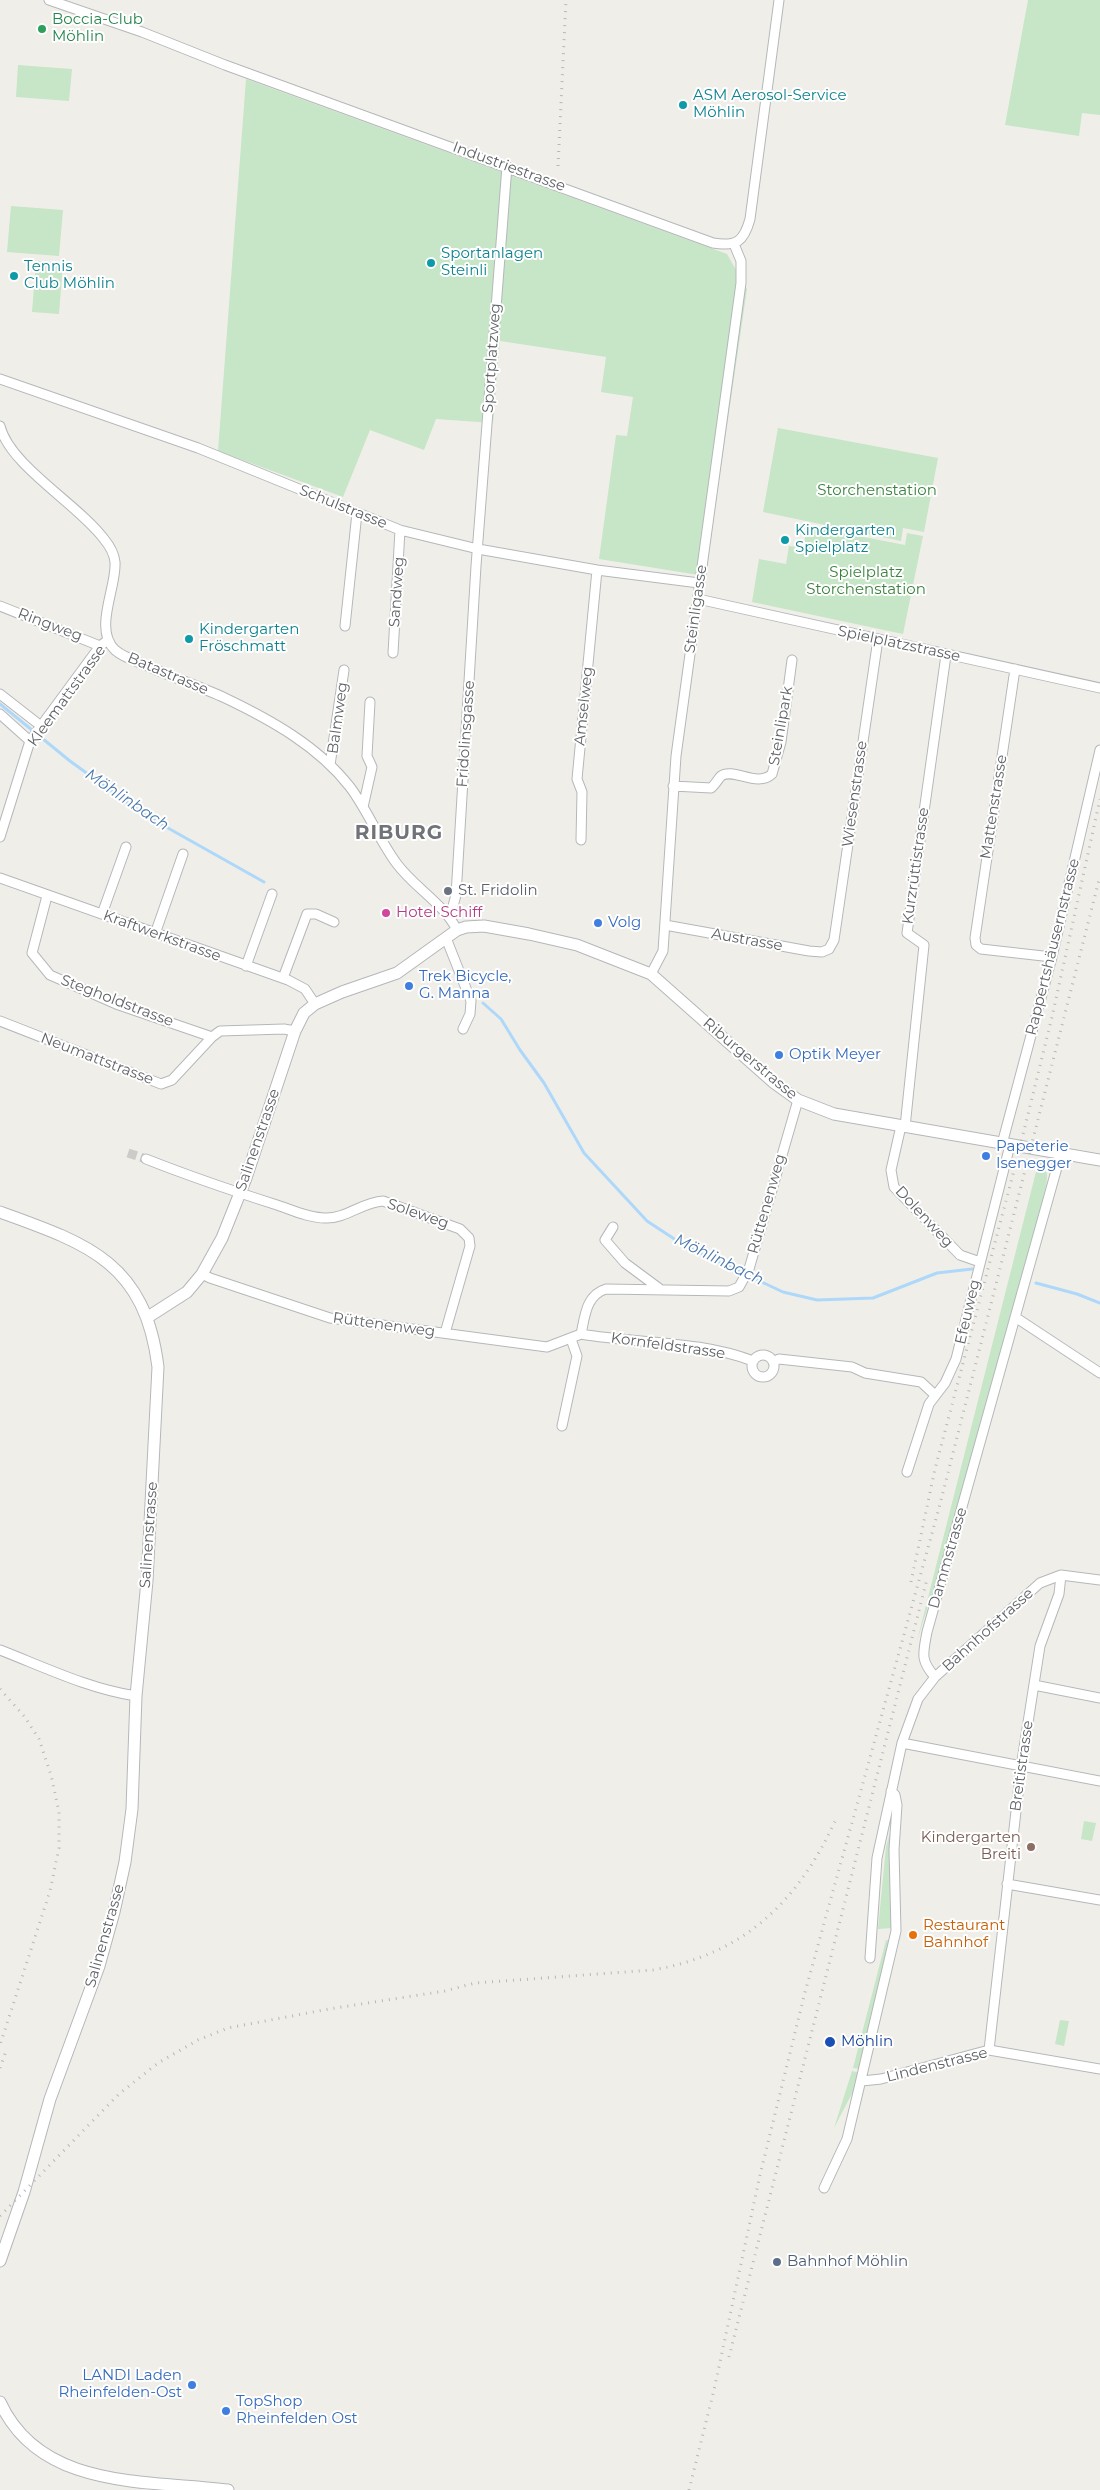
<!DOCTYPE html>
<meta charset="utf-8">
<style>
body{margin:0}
canvas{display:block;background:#f0eee8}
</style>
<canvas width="1100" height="2490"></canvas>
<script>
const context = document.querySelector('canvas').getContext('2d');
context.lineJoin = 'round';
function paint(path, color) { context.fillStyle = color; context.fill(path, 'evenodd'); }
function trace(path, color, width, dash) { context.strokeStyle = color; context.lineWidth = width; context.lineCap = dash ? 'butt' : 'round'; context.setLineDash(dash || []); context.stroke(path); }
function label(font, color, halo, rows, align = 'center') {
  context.font = font + ' Montserrat,sans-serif'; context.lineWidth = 4; context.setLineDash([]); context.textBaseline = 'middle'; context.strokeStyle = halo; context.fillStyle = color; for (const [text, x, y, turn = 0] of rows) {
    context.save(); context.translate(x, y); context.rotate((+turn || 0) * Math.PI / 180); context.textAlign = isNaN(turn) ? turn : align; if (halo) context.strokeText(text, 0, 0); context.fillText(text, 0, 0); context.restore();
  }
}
paint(new Path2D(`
 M1028,0h72v115l-18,-2 -3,23 -74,-11z
 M18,65l54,4 -3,32 -53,-4z
 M246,79l481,175 20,35 -42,287 -106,-17 17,-124 11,1 6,-39 -32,-5 5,-35 -106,-16 -7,82 -57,-4 -12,31 -54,-20 -27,67 -125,-46z
 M11,206l52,4 -4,46 -52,-4z
 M36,261l27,2 -4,51 -27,-2z
 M778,428l160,30 -14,74 -21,-4 -2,13 -138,-29z
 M807,526l98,19 2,-12 16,3 -20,98 -151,-32 7,-43 27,5 3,-18 14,2z
 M1039,1160c14,12 6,27 3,43l-97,349 -28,89z
 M1084,1821l12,2 -4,18 -11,-2z
 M892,1826v102l-14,1 8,-82z
 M886,1940l4,1 -29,128 -8,-1z
 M1060,2020l9,1 -5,25 -9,-2z
 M852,2071l8,2 -2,9 -24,46z`), '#c6e6c7');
trace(new Path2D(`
 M0,704l70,57 73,53 121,68
 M483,1003l18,16 19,31 24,33 40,70 63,68 38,25 98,46 34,8 56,-2 64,-25 35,-4
 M1036,1283l41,11 23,9`), '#aed8fa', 3);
trace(new Path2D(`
 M128,1153l18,6`), '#cccbc8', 9, [9, 4.5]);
const street = new Path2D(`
 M49,0l93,32 83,33 488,178c24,4 31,-2 37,-24l29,-219
 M0,379l198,69 202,82 78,19 119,21 102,13
 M0,426c10,40 78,78 104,113 5,6 10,14 11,23 2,25 -22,67 0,88 8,7 20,11 30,15 26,12 54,21 80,33 46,22 93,48 125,89 18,24 29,53 47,77 18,24 47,40 60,66
 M698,599l402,89
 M0,606l100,40
 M345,626l12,-113
 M393,653l7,-123
 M1015,669l-40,269 1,7 5,4 71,8
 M0,694l41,32
 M0,714l30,27
 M330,765l14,-95
 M673,786l38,2c4,-3 7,-9 10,-12 12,-9 36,12 51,-2l9,-32 11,-82
 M363,807l9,-40 -5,-11 3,-54
 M0,837l30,-96 70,-95 8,-6
 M581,840l1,-48 -5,-13 20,-209
 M0,878l288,102 17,9 10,15
 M47,896l-15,57 18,22 66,29 96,33
 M102,914l24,-67
 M450,917l6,-22 20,-329 31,-400
 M665,925l144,26 13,1 7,-3 5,-9 44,-301
 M155,934l28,-80
 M446,938l25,63 -1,13 -7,15
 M246,966l26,-72
 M651,974l12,-23 13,-195 65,-473v-22l-7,-17
 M283,978l24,-64h9l18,8
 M0,1021l161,63 11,-4 40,-43 8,-6 64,-2 11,2
 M901,1126l-10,44 3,17 66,68 20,7
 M905,1127l19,-182 -17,-12 39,-278
 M1002,1144l50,-187 48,-207
 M146,1159c43,17 87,32 131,46 15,5 32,13 48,13 20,1 38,-16 58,-17l77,28 9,9 1,8 -25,87
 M613,1227l-8,13 20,23 35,26
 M202,1274l8,4 120,40 217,29 34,-13c4,-18 5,-39 25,-45l123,2 10,-4 10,-18 49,-169
 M1015,1317l85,56
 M581,1334c57,10 118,6 172,27
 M752 1366a11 11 0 1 1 22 0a11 11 0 1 1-22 0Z
 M773,1362l6,-3 73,8 13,6 56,9 14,13
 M562,1426l15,-70 -6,-17
 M907,1472l22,-68 16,-21 11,-24 54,-214
 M0,1650c44,17 89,39 136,46
 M935,1677c-15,-17 -12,-23 -8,-45l134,-479
 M1034,1685l66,13
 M902,1743l198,38
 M1007,1884l93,16
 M870,1958l7,-100 25,-115 16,-44 17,-22 105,-94 21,-8 39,5
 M989,2050l32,-283 19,-121 19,-52 2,-19
 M862,2081l19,-2 108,-29 111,19
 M824,2188l23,-49 49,-208 -2,-81 3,-45 -2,-10 -4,-4`);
const secondary = new Path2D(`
 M0,1212c89,32 145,51 158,155l-11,214 -11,115 -4,113 -7,53 -11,50 -15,54 -49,133 -26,93 -24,69
 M148,1317l39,-25 15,-18 20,-36 24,-60 49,-147 9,-18 11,-9 27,-12 55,-19 60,-43 9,-3 18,-1 45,8 48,11 74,29 122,108 25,18 36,14 266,46
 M0,2402c40,88 147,78 228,88`);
trace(street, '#b5b8bb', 11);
trace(secondary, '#b4b7bb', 13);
trace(street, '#fff', 9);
trace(secondary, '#fff', 11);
trace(new Path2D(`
 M558,166l8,-166
 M911,1582l24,-113 81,-306 36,-146 48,-218
 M0,1689l24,27 15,23 12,36 8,37v36l-9,43 -50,154
 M0,2068l6,-17
 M0,2216l119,-122 39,-31 40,-23 30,-12 101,-19 116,-18 30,-8 178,-13c92,-16 146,-69 184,-153
 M729,2357l198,-778
 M689,2490l25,-100 46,-215 44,-179 135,-488 161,-632`), '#b6b7b7', 3, [1, 6]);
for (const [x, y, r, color] of [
 [42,29,5,"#2e9e5b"],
 [683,105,5,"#0f9aa8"],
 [431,263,5,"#0f9aa8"],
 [14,276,5,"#0f9aa8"],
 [785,540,5,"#0f9aa8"],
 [189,639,5,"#0f9aa8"],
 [448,891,5,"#6b7280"],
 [386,913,5,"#d1479c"],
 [598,923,5,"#3f7fe0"],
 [409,986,5,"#3f7fe0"],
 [779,1055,5,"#3f7fe0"],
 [986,1156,5,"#3f7fe0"],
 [1031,1847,5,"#8d6e63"],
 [913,1935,5,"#e8710a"],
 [830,2042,6,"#1a4fb4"],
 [777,2262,5,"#5c6f8a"],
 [192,2385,5,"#3f7fe0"],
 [226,2411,5,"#3f7fe0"]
]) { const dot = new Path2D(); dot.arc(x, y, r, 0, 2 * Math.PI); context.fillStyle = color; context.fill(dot); trace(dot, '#fff', 2); }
label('15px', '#27864d', '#fff', [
 ["Boccia-Club",52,20],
 ["Möhlin",52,37]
], 'left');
label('15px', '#0d838f', '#fff', [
 ["ASM Aerosol-Service",693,96],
 ["Möhlin",693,113],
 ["Sportanlagen",441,254],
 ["Steinli",441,271],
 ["Tennis",24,267],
 ["Club Möhlin",24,284],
 ["Kindergarten",795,531],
 ["Spielplatz",795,548],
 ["Kindergarten",199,630],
 ["Fröschmatt",199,647]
], 'left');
label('15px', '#5f6367', '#fff', [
 ["Industriestrasse",509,167,20],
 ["Sportplatzweg",492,358,-86],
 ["Schulstrasse",343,507,22],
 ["Sandweg",397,592,-86],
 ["Steinligasse",696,609,-82],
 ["Ringweg",50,625,21],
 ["Spielplatzstrasse",899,644,12],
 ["Batastrasse",168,674,23],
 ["Kleemattstrasse",67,696,-54],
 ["Amselweg",584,706,-84],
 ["Balmweg",338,718,-82],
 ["Steinlipark",781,726,-80],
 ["Fridolinsgasse",466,734,-86],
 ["Wiesenstrasse",855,794,-82],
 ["Mattenstrasse",994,807,-81],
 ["Kurzrüttistrasse",916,866,-82],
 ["Kraftwerkstrasse",162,936,20],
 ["Austrasse",747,940,10],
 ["Rappertshäusernstrasse",1053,947,-76],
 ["Stegholdstrasse",117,1001,21],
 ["Neumattstrasse",97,1059,21],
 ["Riburgerstrasse",750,1059,40],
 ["Salinenstrasse",258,1140,-71],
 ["Rüttenenweg",767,1204,-74],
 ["Soleweg",418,1214,19],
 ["Dolenweg",924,1217,47],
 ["Efeuweg",968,1312,-77],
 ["Rüttenenweg",384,1325,8],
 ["Kornfeldstrasse",668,1346,8],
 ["Salinenstrasse",149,1535,-86],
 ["Dammstrasse",948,1558,-74],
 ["Bahnhofstrasse",988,1630,-42],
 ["Breitistrasse",1022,1766,-82],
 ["Salinenstrasse",105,1936,-74],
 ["Lindenstrasse",937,2065,-14]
]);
label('15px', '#3b823f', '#fff', [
 ["Storchenstation",877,491],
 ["Spielplatz",866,573],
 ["Storchenstation",866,590]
]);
label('15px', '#5b616d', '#fff', [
 ["St. Fridolin",458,891]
], 'left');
label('15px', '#b23c85', '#fff', [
 ["Hotel Schiff",396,913]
], 'left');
label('15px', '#366cbe', '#fff', [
 ["Volg",608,923],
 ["Trek Bicycle,",419,977],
 ["G. Manna",419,994],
 ["Optik Meyer",789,1055],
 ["Papeterie",996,1147],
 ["Isenegger",996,1164],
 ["LANDI Laden",182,2376,"right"],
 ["Rheinfelden-Ost",182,2393,"right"],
 ["TopShop",236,2402],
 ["Rheinfelden Ost",236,2419]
], 'left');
label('15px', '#785e54', '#fff', [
 ["Kindergarten",1021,1838],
 ["Breiti",1021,1855]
], 'right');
label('15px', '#c56008', '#fff', [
 ["Restaurant",923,1926],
 ["Bahnhof",923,1943]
], 'left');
label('15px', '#164399', '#fff', [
 ["Möhlin",841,2042]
], 'left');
label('15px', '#4e5e75', '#fff', [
 ["Bahnhof Möhlin",787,2262]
], 'left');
label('italic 16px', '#4b79ac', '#fff', [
 ["Möhlinbach",127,800,34],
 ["Möhlinbach",719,1260,26]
]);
context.letterSpacing = '1px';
label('bold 20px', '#707479', '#fff', [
 ["RIBURG",399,833]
]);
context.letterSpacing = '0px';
</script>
